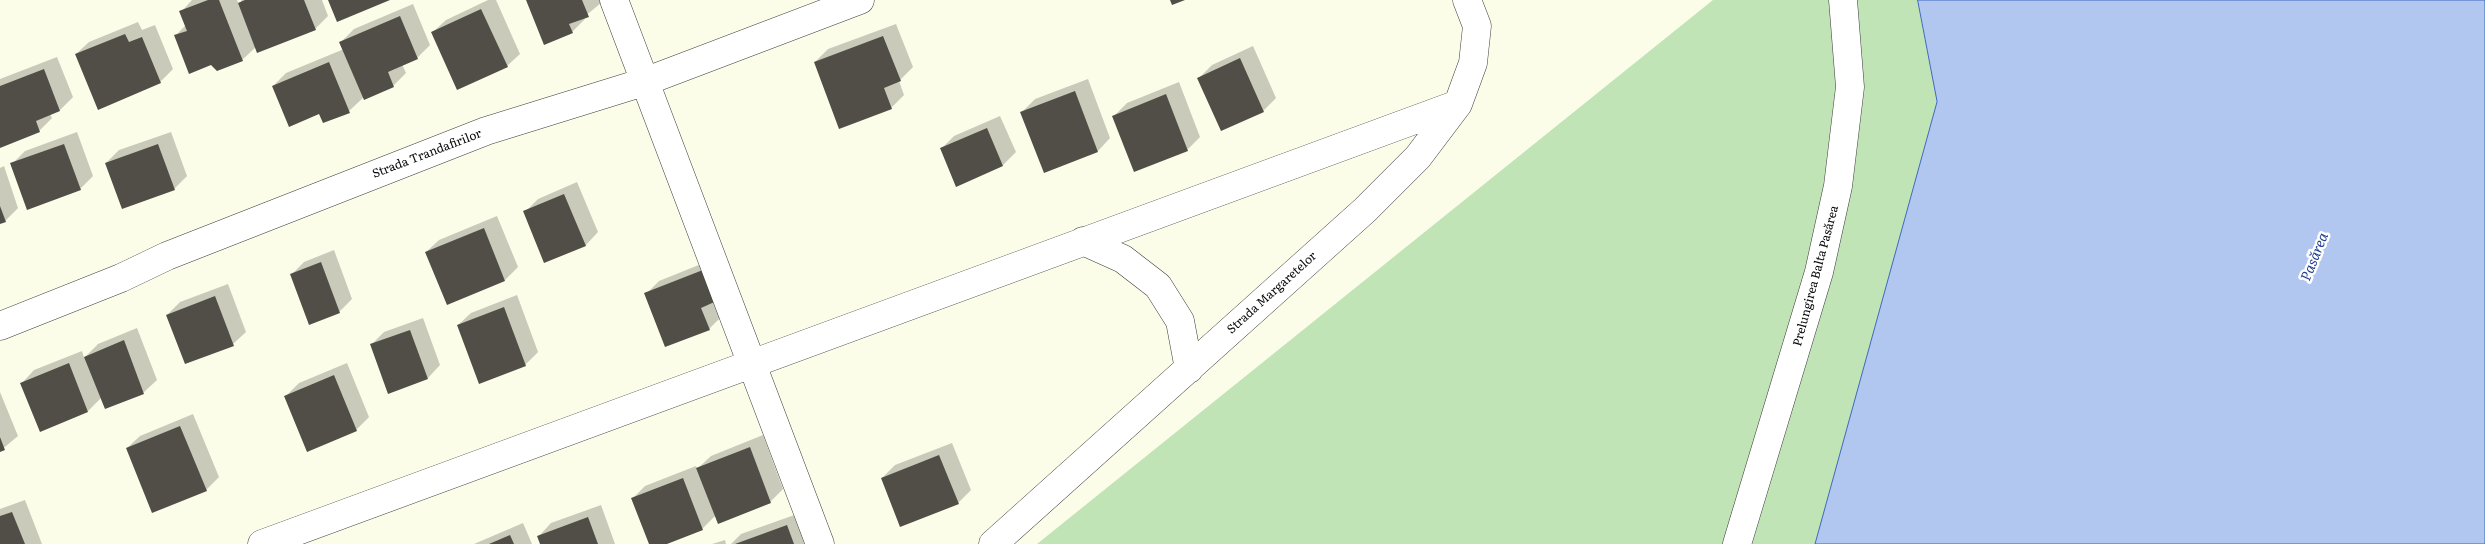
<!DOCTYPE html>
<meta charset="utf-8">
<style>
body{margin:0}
canvas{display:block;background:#fbfde8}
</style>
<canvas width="2485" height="544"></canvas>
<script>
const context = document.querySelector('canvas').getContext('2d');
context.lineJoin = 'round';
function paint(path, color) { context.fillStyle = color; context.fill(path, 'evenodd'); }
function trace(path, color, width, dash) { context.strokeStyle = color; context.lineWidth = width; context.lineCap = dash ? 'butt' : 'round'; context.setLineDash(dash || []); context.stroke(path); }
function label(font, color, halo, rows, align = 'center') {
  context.font = font + ' Literata,serif'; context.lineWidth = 5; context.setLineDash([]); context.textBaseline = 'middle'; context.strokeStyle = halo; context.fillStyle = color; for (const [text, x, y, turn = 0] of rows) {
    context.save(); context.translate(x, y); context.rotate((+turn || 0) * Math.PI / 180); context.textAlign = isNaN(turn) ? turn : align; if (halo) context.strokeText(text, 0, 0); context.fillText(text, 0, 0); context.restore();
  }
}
paint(new Path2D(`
 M1713,0h205l19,102 -122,442h-778z`), '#c0e4b6');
const water = new Path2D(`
 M1918,0h567v544h-670l122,-442z`);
paint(water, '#b1c7f0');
trace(water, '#3f67c1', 1);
paint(new Path2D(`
 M192,0h45l2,4 3,-4h80l6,16 -13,13 -59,18 -14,13 -66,-25 10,-10 -5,-13z
 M488,0h8l24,54 -13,12 -74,-34 13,-12z
 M528,0h72l1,3 -17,14 1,2 -13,13z
 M413,4l17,41 -13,13 -15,6 4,9 -13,13 -29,11 -15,14 -29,1 -47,-26 13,-13 58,-24 -3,-7 13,-13z
 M138,22l4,8 13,-5 18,44 -13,13 -84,-28 13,-12z
 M896,24l17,43 -14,14 5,14 -13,13 -76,-46 13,-13z
 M1253,46l23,52 -13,13 -64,-33 13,-13z
 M57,57l16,40 -13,13 -10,4 2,4 -13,13 -39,16v-68z
 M1088,79l22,59 -12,13 -53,20 -23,-59 13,-13z
 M1179,82l21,55 -13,13 -73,-34 13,-13z
 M1000,116l16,36 -13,13 -62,-16 13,-13z
 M77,132l16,44 -13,13 -68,-25 13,-13z
 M171,132l16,44 -13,13 -68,-26 13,-13z
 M4,166l14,42 -13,13 -5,2v-55z
 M577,182l21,50 -12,13 -41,16 -20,-49 13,-13z
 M497,216l21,51 -13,13 -58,23 -21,-51 13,-12z
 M334,250l18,49 -13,13 -48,-37 13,-13z
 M721,256l1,60 -13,13 -63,-35 13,-13z
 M228,284l18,48 -13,12 -66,-29 13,-13z
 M517,295l21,57 -13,13 -67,-40 13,-12z
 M423,318l17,47 -12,13 -57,-33 13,-13z
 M137,328l20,52 -13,12 -39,16 -4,-10 -13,13 -66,-28 12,-13 48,-19 2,7 14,-14z
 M347,363l22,54 -13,13 -70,-34 13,-13z
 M0,392l18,44 -18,15z
 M193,414l26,63 -13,13 -79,-42 13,-12z
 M763,435l20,54 -13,13 -54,13 -14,14 -38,15h-14l-18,-45 13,-13 51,-20 1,3 14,-13z
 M952,443l19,47 -13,13 -76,-25 13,-13z
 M25,500l17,44h-42v-35z
 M601,505l14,39h-74l-2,-8 12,-13z
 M800,513l12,31h-81l10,-10z
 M523,523l9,21h-58z
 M725,540l1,4h-14z`), '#0003');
paint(new Path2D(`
 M208,0h11l24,61 -26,10 -6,-6 -22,9 -15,-39 13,-4 -8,-20z
 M245,0h59l12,30 -59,23 -19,-50z
 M328,0h62l-53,22z
 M526,0h56l7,17 -20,7 4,9 -29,12z
 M1170,0h15l-13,5z
 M481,9l27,58 -51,23 -26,-58z
 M400,16l18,43 -30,13 6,15 -30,13 -25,-58z
 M125,34l4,8 13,-5 19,46 -63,27 -23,-56z
 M883,36l18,45 -17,7 8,21 -53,20 -25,-67z
 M1240,58l24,54 -43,19 -24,-53z
 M329,62l21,51 -27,10 -4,-9 -30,13 -17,-41z
 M44,69l16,42 -24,10 4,11 -40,16v-62z
 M1075,91l23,61 -54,21 -24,-61z
 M1166,94l22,57 -54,21 -22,-56z
 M987,128l16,38 -47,21 -16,-39z
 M64,144l17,46 -54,20 -17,-47z
 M158,144l17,46 -53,19 -17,-46z
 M564,194l22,52 -42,17 -21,-52z
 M0,206l6,16 -6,2z
 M484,228l21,53 -58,24 -22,-53z
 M321,262l19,51 -31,12 -19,-51z
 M708,268l13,31 -20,9 9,22 -45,17 -21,-54z
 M215,296l19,50 -49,18 -19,-49z
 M504,307l22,59 -47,18 -22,-59z
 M410,330l18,49 -40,15 -18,-50z
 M124,340l20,54 -39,15 -21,-52z
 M69,363l19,49 -48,20 -20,-49z
 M334,375l23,56 -50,21 -23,-56z
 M180,426l27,65 -55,22 -26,-65z
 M0,437l5,13 -5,2z
 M750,447l21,56 -53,21 -22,-56z
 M939,455l20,49 -59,23 -19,-49z
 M683,478l20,52 -36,14h-18l-18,-46z
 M12,512l13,32h-25v-28z
 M588,517l10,27h-58l-3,-8z
 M787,525l7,19h-59z
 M510,535l4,9h-25z`), '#514e47');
const minor = new Path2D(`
 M614,0l206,544
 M1083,241l40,18 35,27 22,35 9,48
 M0,326l121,-48 46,-22 319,-125 158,-49 216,-82
 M262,544l1196,-440
 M993,544l372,-334 53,-53 40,-53 15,-41 4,-37 -10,-26`);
const tertiary = new Path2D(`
 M1737,544l82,-272 19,-86 12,-99 -7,-87`);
trace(minor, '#3d3d3d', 29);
trace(tertiary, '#3d3d3d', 29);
trace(minor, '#fff', 28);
trace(tertiary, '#fff', 28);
label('12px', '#0a0a0a', '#fff', [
 ["Strada Trandafirilor",427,154,-21],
 ["Prelungirea Balta Pasărea",1816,276,-75],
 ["Strada Margaretelor",1272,293,-42]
]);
label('italic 14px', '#1f3e8f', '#fff', [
 ["Pasărea",2315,257,-68]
]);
</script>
